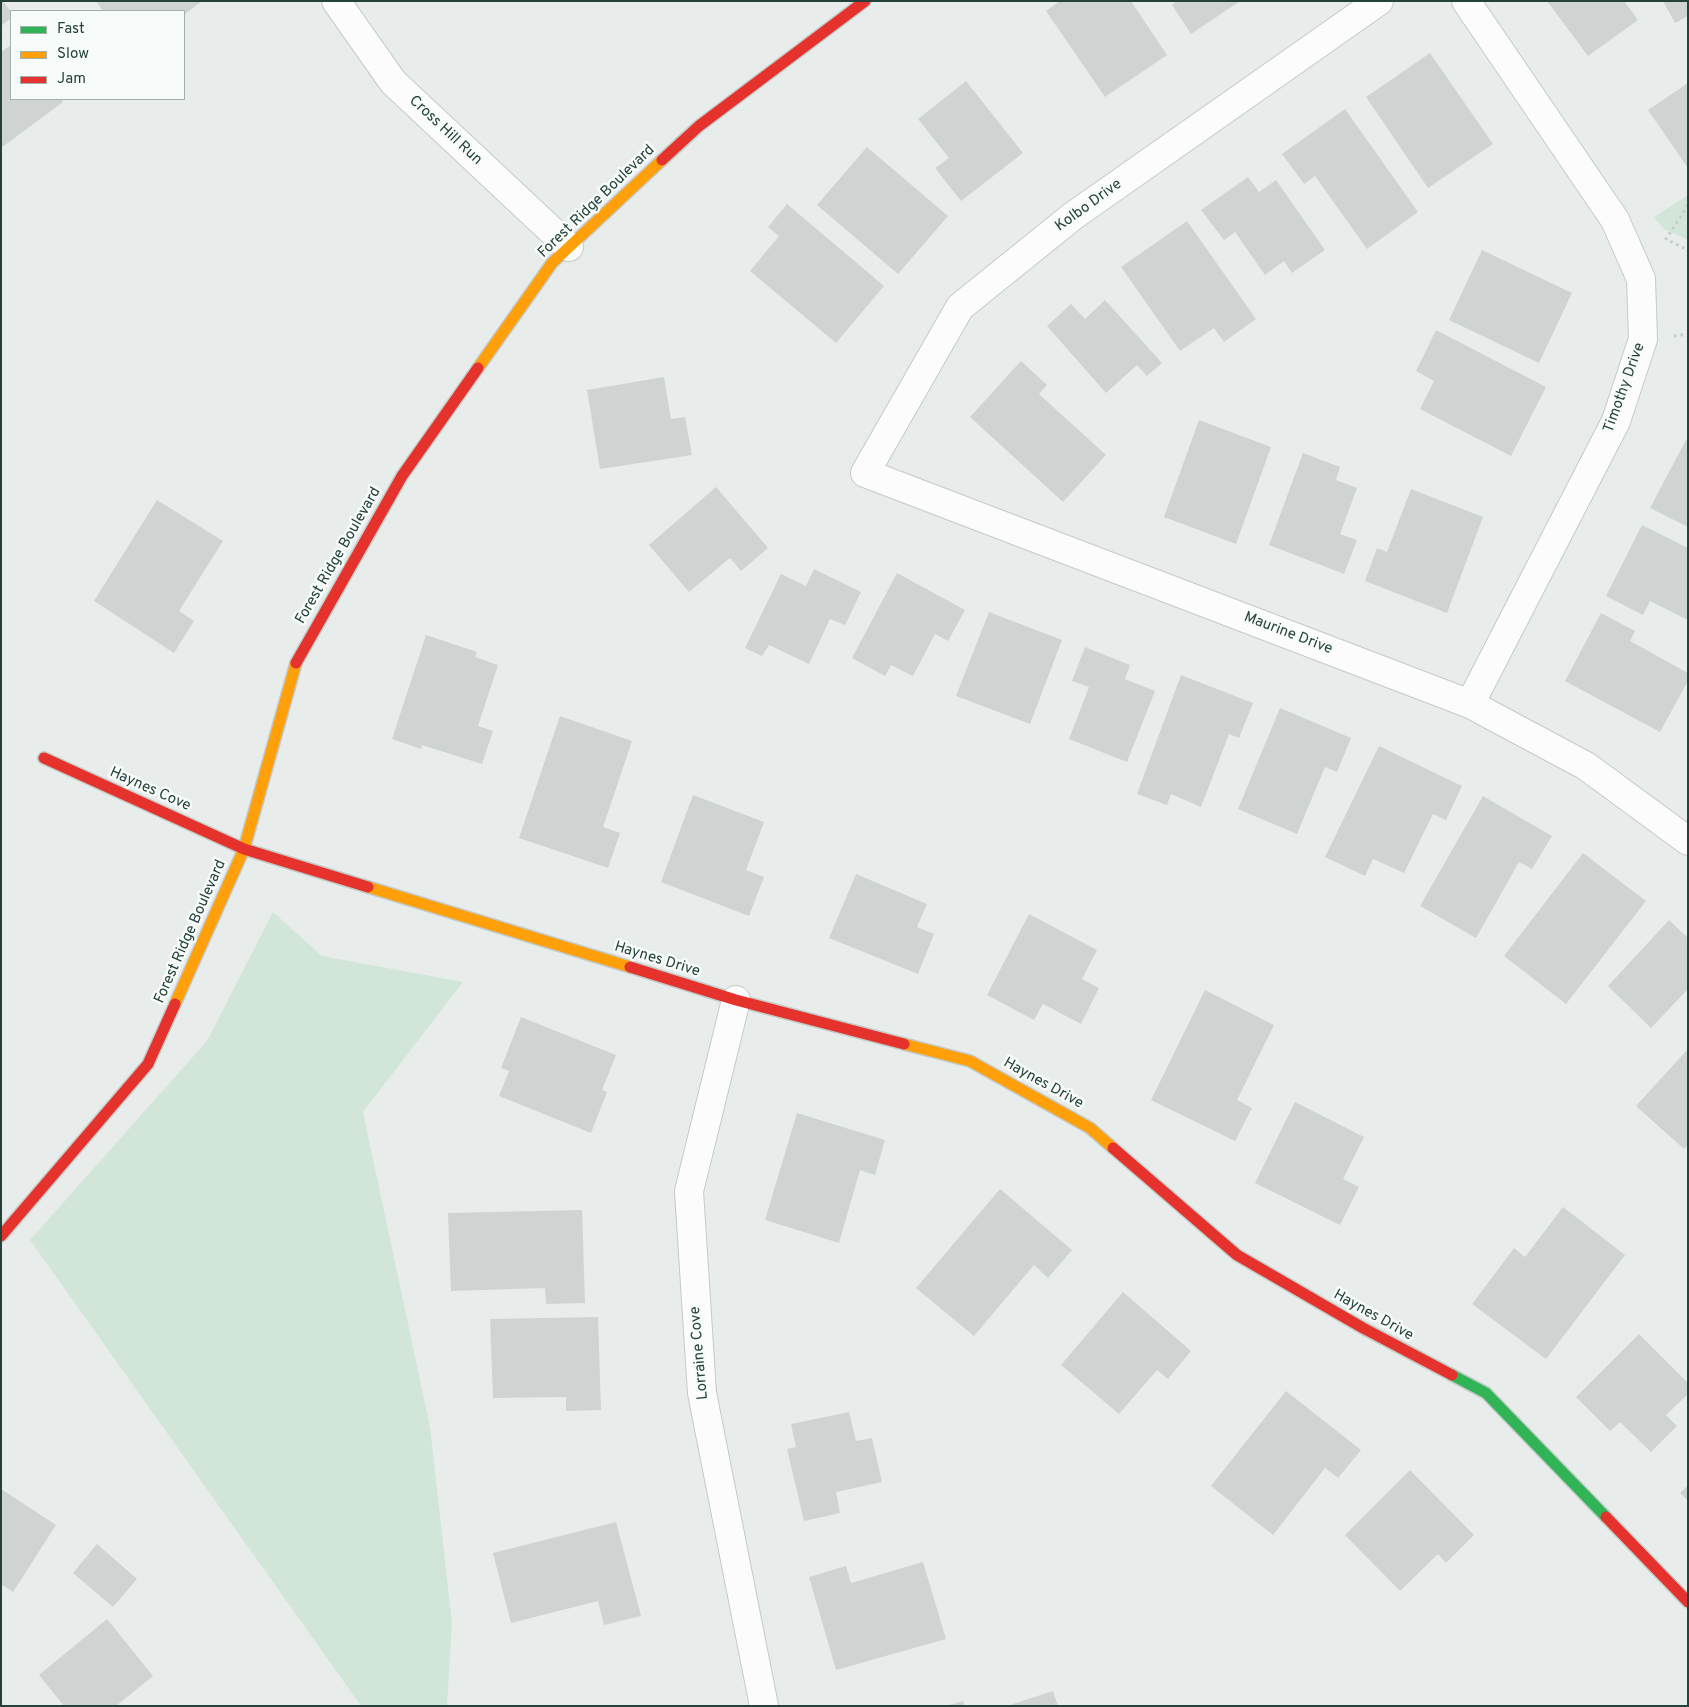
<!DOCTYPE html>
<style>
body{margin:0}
#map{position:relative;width:1689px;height:1707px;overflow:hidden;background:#e8edeb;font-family:Overpass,sans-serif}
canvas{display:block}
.frame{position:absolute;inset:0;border:2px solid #24423a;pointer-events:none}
.legend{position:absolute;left:10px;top:10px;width:175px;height:90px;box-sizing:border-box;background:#f7fbf9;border:1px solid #a3b1ad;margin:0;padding:6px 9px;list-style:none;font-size:15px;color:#24423a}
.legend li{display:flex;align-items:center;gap:10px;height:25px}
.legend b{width:25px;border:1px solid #a3b1ad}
</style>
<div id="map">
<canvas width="1689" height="1707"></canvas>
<div class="frame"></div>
<ul class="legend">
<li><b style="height:6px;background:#30b455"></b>Fast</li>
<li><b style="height:6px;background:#ff9f0a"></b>Slow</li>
<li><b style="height:6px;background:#e5322d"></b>Jam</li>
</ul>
</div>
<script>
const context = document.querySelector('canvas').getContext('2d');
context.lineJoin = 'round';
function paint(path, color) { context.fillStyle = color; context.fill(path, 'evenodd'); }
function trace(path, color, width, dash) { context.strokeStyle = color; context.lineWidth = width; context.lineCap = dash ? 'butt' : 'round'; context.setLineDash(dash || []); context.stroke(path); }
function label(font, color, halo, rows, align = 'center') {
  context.font = font + ' Overpass,sans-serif'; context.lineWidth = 5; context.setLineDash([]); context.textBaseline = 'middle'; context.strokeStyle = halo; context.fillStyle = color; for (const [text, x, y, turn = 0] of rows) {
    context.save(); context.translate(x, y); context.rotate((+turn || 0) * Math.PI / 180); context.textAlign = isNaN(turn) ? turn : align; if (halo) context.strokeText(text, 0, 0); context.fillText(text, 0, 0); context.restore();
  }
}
paint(new Path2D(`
 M1688,195v45l-24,-11 -10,-12z
 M273,912l49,44 141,26 -100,130 67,315 22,196 -5,83h-86l-331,-466 177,-199z`), '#d1e6d8');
paint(new Path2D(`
 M1,1h2l8,11v6l-10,8z
 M96,1h106l-18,14v-4h-81z
 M1060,1h71l36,54 -62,42 -59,-86z
 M1177,1h63l-49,33 -19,-29z
 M1547,1h77l14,19 -50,36z
 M1663,1h25v15l-13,7z
 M11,45v54h50l2,3 -62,46v-96z
 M1430,53l63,91 -65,44 -62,-91z
 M966,81l57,72 -62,48 -26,-33 14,-10 -31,-39z
 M1688,83v85l-40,-58z
 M1345,109l73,103 -51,37 -52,-73 -11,8 -22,-30z
 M867,147l81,69 -50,58 -81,-69z
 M1248,177l11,15 17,-12 49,70 -33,23 -8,-12 -19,14 -30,-43 -11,8 -23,-30z
 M787,204l97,82 -48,57 -86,-72 29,-35 -11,-9z
 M1187,221l69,98 -32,23 -10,-14 -34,23 -59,-84z
 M1482,250l90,43 -33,70 -90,-43z
 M1105,300l57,63 -15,13 -10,-11 -31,28 -59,-67 24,-22 14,15z
 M1436,330l110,57 -35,69 -91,-47 14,-28 -18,-10z
 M1021,361l26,24 -8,9 67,61 -43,47 -93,-85z
 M664,377l7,42 14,-2 7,38 -92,14 -13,-79z
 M1199,420l72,27 -35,97 -72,-27z
 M1686,440l2,1v86l-38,-19z
 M1303,453l37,14 -4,13 21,8 -17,46 17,6 -13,34 -75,-29z
 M716,487l52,61 -27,23 -11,-13 -41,34 -40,-47z
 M1411,489l72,28 -36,96 -82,-32 12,-33 10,4z
 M157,500l66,41 -44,70 15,10 -20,32 -80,-52z
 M1642,525l46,23v72l-38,-19 -7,14 -37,-19z
 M814,569l47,23 -16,33 -15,-6 -21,45 -40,-19 -7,11 -17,-8 36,-74 25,12z
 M897,573l68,37 -17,31 -13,-7 -22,42 -22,-11 -6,11 -33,-18z
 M989,612l73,28 -32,84 -74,-28z
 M1601,613l34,18 -5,10 58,32v8l-28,51 -95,-51z
 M426,635l51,17 -2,5 23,8 -20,61 15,5 -11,33 -60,-19 -1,4 -29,-10z
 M1085,647l45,18 -5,14 30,12 -28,71 -58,-23 20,-52 -17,-6z
 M1181,675l72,28 -14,35 -10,-4 -28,73 -30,-13 -4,11 -30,-11z
 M1280,708l71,30 -14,34 -12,-5 -28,67 -59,-25z
 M560,716l72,25 -29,86 17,6 -12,35 -89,-30z
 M1379,746l83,40 -16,34 -13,-6 -29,59 -31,-14 -8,17 -40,-19z
 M693,795l71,27 -18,48 18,7 -15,39 -88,-34z
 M1483,796l69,40 -20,33 -13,-7 -43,76 -56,-32z
 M1583,853l63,48 -80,103 -62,-48z
 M856,874l71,30 -10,23 17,7 -16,40 -89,-36z
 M1029,914l68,36 -15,29 17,9 -18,36 -38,-20 -9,16 -47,-25z
 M1669,920l19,18v51l-37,39 -43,-42z
 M1205,990l69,35 -37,75 15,8 -17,33 -84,-41z
 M521,1017l95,38 -14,35 5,2 -16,41 -92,-37 10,-25 -8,-3z
 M1688,1049v96l-4,4 -48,-43z
 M1295,1102l69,35 -21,42 16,8 -19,38 -85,-42z
 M797,1113l88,27 -10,35 -15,-5 -21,73 -74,-23z
 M1000,1189l72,61 -24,28 -14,-13 -60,71 -58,-48z
 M1563,1207l62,48 -79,104 -74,-55 42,-56 11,9z
 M582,1210l3,93 -39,1 -1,-16 -94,3 -3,-78z
 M1123,1292l68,59 -23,28 -11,-9 -38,44 -58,-49z
 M598,1317l3,93 -35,1v-14l-73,1 -3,-79z
 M1639,1334l49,49v11l-22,21 11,11 -26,26 -31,-30 -10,9 -34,-34z
 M1286,1391l75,59 -23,28 -13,-10 -52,67 -62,-49z
 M849,1412l7,29 16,-3 10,44 -46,10 4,21 -36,8 -17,-72 9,-2 -5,-23z
 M1410,1470l64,65 -28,28 -8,-9 -38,37 -55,-56z
 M1688,1485v16l-8,-8z
 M1,1489l55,36 -43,67 -12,-8z
 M616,1522l25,94 -37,9 -6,-24 -87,22 -18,-70z
 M97,1544l40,35 -24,28 -40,-34z
 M923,1562l23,77 -110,31 -27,-93 37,-11 5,17z
 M107,1619l46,57 -37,30h-52l-25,-31z
 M1053,1691l5,15h-47l-1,-1z
 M963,1701l2,5h-16v-1z`), '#cfd4d2');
const street = new Path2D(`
 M336,1l57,81 176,165
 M1379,1l-306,215 -113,91 -95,166 605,231 116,62 102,75
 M1466,1l149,219 26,59 2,60 -27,82 -146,283
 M736,1000l-47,191 13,202 62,313`);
const fast = new Path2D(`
 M1452,1375l34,18 120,124`);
const slow = new Path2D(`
 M478,368l74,-105 110,-103
 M368,887l262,80
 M175,1004l69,-155 52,-186
 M904,1044l66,17 120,67 23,20`);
const jam = new Path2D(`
 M662,160l37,-34 166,-125
 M296,663l106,-187 76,-108
 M44,758l200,91 124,38
 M630,967l106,33 168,44
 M1113,1148l124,107 126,73 89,47
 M1,1236l147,-172 27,-60
 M1606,1517l82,85`);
trace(street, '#c5cac8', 30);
trace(fast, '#c3cbc8', 14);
trace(slow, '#c3cbc8', 14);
trace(jam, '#c3cbc8', 14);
trace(new Path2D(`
 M1688,205l-22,34 22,11
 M1674,336l14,-2`), '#c3ccca', 3, [2.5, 4]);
trace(street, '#fcfcfc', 28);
trace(fast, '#30b455', 11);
trace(slow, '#ff9f0a', 11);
trace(jam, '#e5322d', 11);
label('15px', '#24423a', '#f7fbf9', [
 ["Cross Hill Run",445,131,43],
 ["Forest Ridge Boulevard",597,202,-44],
 ["Kolbo Drive",1089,206,-36],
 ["Timothy Drive",1625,388,-70],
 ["Forest Ridge Boulevard",339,556,-60],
 ["Maurine Drive",1288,634,21],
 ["Haynes Cove",150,790,24],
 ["Forest Ridge Boulevard",191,932,-66],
 ["Haynes Drive",657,960,17],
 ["Haynes Drive",1043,1084,29],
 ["Haynes Drive",1373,1316,29],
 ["Lorraine Cove",700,1353,-95]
]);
</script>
